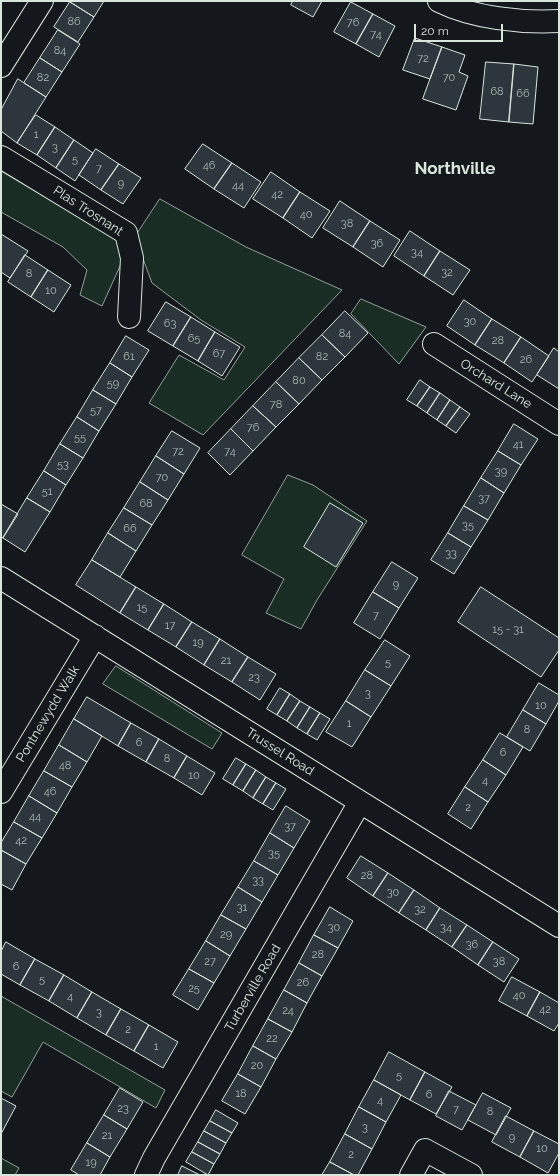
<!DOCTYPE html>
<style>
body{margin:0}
#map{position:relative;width:560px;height:1176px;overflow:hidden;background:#14181c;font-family:Raleway,sans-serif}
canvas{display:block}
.frame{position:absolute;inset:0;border:2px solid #d8e6dc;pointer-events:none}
.scale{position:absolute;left:414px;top:24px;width:89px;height:18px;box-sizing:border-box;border:2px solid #d8e6dc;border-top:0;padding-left:5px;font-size:12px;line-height:14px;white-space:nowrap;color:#d8e6dc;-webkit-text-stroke:3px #14181c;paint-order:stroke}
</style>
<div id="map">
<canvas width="560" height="1176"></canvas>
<div class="frame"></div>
<div class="scale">20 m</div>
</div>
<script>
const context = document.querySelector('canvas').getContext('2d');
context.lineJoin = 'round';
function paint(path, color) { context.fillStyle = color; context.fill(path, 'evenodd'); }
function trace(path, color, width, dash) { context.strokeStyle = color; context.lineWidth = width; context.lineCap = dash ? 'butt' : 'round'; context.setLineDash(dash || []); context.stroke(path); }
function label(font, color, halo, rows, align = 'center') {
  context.font = font + ' Raleway,sans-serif'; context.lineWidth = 3; context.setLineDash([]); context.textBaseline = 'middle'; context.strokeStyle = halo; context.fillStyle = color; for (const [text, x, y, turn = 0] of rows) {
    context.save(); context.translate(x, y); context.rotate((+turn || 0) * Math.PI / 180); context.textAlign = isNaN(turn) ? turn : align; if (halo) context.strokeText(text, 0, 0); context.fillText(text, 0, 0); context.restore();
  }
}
const green = new Path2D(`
 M1,171l116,68 8,16 -23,51 -22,-11 7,-25 -24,-23 -62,-35z
 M160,199l86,48 96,43 -139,145 -54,-32 30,-48 45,25 21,-33 -44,-27 -49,-37 -17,-46z
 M361,299l65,28 -27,37 -48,-50z
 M288,475l25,10 54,36 -50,79 -16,29 -35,-16 18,-34 -42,-24z
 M116,666l106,67 -10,16 -109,-65z
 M1,996l164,94 -9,18 -113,-66 -31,55 -11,-6z
 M1,1158l18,10 -4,7h-14z`);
paint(green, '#1a2d24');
trace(green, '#939e99', 1);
const building = new Path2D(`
 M71,1h33l-10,16 -24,-15z
 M293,1h29l-9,16 -22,-12z
 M70,2l24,15 -16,25 -24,-15z
 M351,2l22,12 -17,30 -22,-12z
 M373,14l22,12 -16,31 -23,-13z
 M58,30l22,14 -18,28 -22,-14z
 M415,38l27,9 -12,32 -27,-9z
 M442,47l23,8 -6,17 9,4 -12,34 -33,-11z
 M40,58l22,14 -16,25 -22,-14z
 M486,62l28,2 -5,58 -29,-3z
 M514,64l24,3 -5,57 -24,-2z
 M18,79l28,18 -29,46 -16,-12v-21z
 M36,115l19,12 -18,28 -20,-12z
 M55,127l19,13 -18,28 -19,-13z
 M74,140l19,13 -18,28 -19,-13z
 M203,144l29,19 -18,26 -29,-20z
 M96,149l23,15 -18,26 -22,-15z
 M232,163l29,19 -17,26 -30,-19z
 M119,164l22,14 -18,26 -22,-14z
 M271,172l29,20 -17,26 -30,-19z
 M300,192l30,19 -18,27 -29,-20z
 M340,201l30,20 -17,26 -30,-19z
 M370,221l30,19 -17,27 -30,-20z
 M410,231l30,20 -16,25 -30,-20z
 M1,234l27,17 -18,27 -9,-6z
 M440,251l30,19 -17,25 -29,-19z
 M25,255l23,15 -17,27 -23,-15z
 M48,270l23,15 -17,27 -23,-15z
 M464,300l28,19 -17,26 -28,-19z
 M166,302l25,15 -18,29 -25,-15z
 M345,311l23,22 -23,24 -23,-22z
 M191,317l24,15 -17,29 -25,-15z
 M492,319l29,18 -17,26 -29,-18z
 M215,332l25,15 -18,29 -24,-15z
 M322,335l23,22 -23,23 -23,-22z
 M126,336l23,14 -17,27 -22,-14z
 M521,337l28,19 -17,26 -28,-19z
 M554,348l5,4v37l-22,-14z
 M299,358l23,22 -23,24 -23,-22z
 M110,363l22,14 -16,27 -23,-14z
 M420,380l10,7 -13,19 -10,-6z
 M276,382l23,22 -23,23 -23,-21z
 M430,387l10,6 -13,20 -10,-7z
 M93,390l23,14 -17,27 -22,-14z
 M440,393l10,7 -13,20 -10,-7z
 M450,400l10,7 -14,19 -9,-6z
 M253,406l23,21 -23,24 -22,-22z
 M460,407l10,7 -14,19 -10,-7z
 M77,417l22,14 -16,27 -23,-14z
 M514,424l24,15 -17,26 -23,-14z
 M231,429l22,22 -23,24 -22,-22z
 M172,431l28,17 -16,26 -28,-18z
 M60,444l23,14 -17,27 -22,-14z
 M498,451l23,14 -17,28 -23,-15z
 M156,456l28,18 -16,26 -28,-18z
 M44,471l22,14 -16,27 -23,-14z
 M481,478l23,15 -16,27 -24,-14z
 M140,482l28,18 -16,25 -28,-17z
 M27,498l23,14 -25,40 -22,-14z
 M330,503l33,20 -27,44 -32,-20z
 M1,504l17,10 -15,24 -2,-1z
 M464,506l24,14 -17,27 -23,-14z
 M124,508l28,17 -16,26 -28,-18z
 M108,533l28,18 -16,26 -28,-17z
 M448,533l23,14 -17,27 -23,-14z
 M92,560l44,27 -16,26 -44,-28z
 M392,562l26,16 -19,30 -26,-16z
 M136,587l28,17 -16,26 -28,-17z
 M481,587l78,51v12l-18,27 -83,-55z
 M373,592l26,16 -19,31 -26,-16z
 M164,604l28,18 -16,25 -28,-17z
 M192,622l28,17 -16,26 -28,-18z
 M220,639l28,18 -16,25 -28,-17z
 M385,640l25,16 -19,30 -26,-16z
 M248,657l28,17 -16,26 -28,-18z
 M365,670l26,16 -20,31 -25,-16z
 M539,683l20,12v6l-13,23 -23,-14z
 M280,688l10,6 -13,21 -10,-6z
 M290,694l10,7 -13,20 -10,-6z
 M87,697l44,26 -13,23 -44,-27z
 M300,701l10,6 -13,21 -10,-7z
 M346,701l25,16 -19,30 -26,-15z
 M310,707l10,6 -13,21 -10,-6z
 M523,710l23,14 -16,27 -23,-14z
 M320,713l10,6 -13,21 -10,-6z
 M74,719l28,17 -15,26 -28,-17z
 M131,723l28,16 -13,23 -28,-16z
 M500,733l23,14 -17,28 -23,-15z
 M159,739l28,17 -13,22 -28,-16z
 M59,745l28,17 -15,25 -28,-16z
 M187,756l28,17 -13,22 -28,-17z
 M236,758l10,6 -13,21 -10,-6z
 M483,760l23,15 -18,27 -23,-15z
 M246,764l10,6 -13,21 -10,-6z
 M256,770l10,7 -13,21 -10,-7z
 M44,771l28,16 -15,26 -28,-17z
 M266,777l10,6 -13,21 -10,-6z
 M276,783l10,6 -13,21 -10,-6z
 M465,787l23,15 -17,27 -23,-15z
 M29,796l28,17 -15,25 -28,-16z
 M286,806l24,15 -16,27 -24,-15z
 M14,822l28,16 -16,26 -25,-14v-7z
 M270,833l24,15 -16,27 -24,-14z
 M1,850l25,14 -14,26 -11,-6z
 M361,856l27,17 -15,23 -26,-18z
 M254,861l24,14 -16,27 -24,-15z
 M388,873l26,17 -15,23 -26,-17z
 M238,887l24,15 -16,27 -25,-14z
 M414,890l26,18 -14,22 -27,-17z
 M330,907l23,14 -15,27 -24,-13z
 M440,908l27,17 -15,22 -26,-17z
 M221,915l25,14 -16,27 -24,-15z
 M467,925l26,17 -15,23 -26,-18z
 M314,935l24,13 -16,28 -23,-13z
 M206,941l24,15 -16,27 -25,-14z
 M6,942l29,17 -15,26 -19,-11v-22z
 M493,942l26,17 -15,23 -26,-17z
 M35,959l29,16 -15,26 -29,-16z
 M299,963l23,13 -15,27 -23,-13z
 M189,969l25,14 -16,27 -25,-15z
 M64,975l28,17 -15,26 -28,-17z
 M512,977l28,15 -13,24 -28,-15z
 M284,990l23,13 -15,29 -24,-13z
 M92,992l29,17 -15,26 -29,-17z
 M540,992l19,11v20l-5,8 -27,-15z
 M121,1009l28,16 -15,26 -28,-16z
 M268,1019l24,13 -16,27 -23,-13z
 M149,1025l29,17 -15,26 -29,-17z
 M253,1046l23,13 -15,28 -23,-13z
 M389,1052l36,20 -15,28 -36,-20z
 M425,1072l27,15 -16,27 -26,-14z
 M238,1074l23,13 -16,27 -23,-13z
 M374,1080l27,15 -15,27 -27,-15z
 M120,1088l23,14 -16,27 -23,-14z
 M449,1091l27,14 -14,25 -26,-14z
 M483,1093l28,15 -15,27 -28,-15z
 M1,1098l15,8 -15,28z
 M359,1107l27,15 -14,27 -27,-15z
 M216,1110l22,13 -6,10 -22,-12z
 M104,1115l23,14 -17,28 -23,-14z
 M506,1116l28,15 -14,26 -28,-15z
 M210,1121l22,12 -6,10 -22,-12z
 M204,1131l22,12 -6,11 -22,-12z
 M534,1131l25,13v9l-11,20 -28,-16z
 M345,1134l27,15 -14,26h-4l-24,-13z
 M198,1142l22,12 -6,10 -22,-12z
 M87,1143l23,14 -10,18h-21l-8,-5z
 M192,1152l22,12 -6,11 -22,-13z
 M330,1162l24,13h-32z
 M182,1166l18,9h-22z`);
paint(building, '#2c363c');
trace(building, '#d8e6dc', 1);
const minor = new Path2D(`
 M439,1c34,17 82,22 120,20
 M1,66l41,-65
 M1,157l125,76 6,25 -3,59
 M434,344l125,80
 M1,578l558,348
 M1,792l94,-156
 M146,1175l8,-17 206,-356
 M411,1175l14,-25 46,25`);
trace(minor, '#d8e6dc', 24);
trace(minor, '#14181c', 22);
label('11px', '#adbab4', null, [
 ["86",74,22],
 ["76",353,23],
 ["74",376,35],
 ["84",60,51],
 ["72",423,59],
 ["82",43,78],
 ["70",449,78],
 ["68",497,92],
 ["66",523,94],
 ["1",36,135],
 ["3",55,148],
 ["5",75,160],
 ["46",209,166],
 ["7",99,169],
 ["9",121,184],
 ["44",238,186],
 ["42",277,195],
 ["40",306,215],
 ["38",347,224],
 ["36",377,244],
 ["34",417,253],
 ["32",447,273],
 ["8",29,274],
 ["10",51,291],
 ["30",470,322],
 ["63",170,324],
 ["84",345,334],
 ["65",194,339],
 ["28",498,341],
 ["67",219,354],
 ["61",129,357],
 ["82",322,357],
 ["26",526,360],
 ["80",299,381],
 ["59",113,384],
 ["78",276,405],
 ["57",96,411],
 ["76",253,428],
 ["55",80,438],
 ["41",518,445],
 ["72",178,452],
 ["74",230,452],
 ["53",63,465],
 ["39",501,472],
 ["70",162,478],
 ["51",47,492],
 ["37",484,499],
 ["68",146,504],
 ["35",468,526],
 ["66",130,529],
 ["33",451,554],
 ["9",396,585],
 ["15",142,608],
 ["7",376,616],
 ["17",170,626],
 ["15 - 31",508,630],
 ["19",198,643],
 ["21",226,661],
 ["5",388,663],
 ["23",254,678],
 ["3",368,694],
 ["10",541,706],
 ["1",349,724],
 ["8",527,730],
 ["6",139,743],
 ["6",503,753],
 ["8",167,759],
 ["48",65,766],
 ["10",194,776],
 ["4",485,781],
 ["46",50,792],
 ["2",468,808],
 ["44",35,817],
 ["37",290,827],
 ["42",21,841],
 ["35",274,854],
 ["28",367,876],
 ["33",258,881],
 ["30",393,893],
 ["31",242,908],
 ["32",420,910],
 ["30",334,928],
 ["34",446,928],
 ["29",226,935],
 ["36",472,945],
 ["28",318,955],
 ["27",210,962],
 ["38",499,962],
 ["6",16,967],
 ["5",42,980],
 ["26",303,983],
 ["25",194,989],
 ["40",519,996],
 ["4",70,997],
 ["42",545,1010],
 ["24",288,1011],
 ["3",99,1013],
 ["2",128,1030],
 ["22",272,1039],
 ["1",156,1047],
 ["20",257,1066],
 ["5",399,1076],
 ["18",241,1094],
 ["6",429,1095],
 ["4",380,1101],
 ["23",123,1109],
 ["7",456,1110],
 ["8",490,1112],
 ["3",365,1128],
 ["21",107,1136],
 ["9",512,1138],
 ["10",542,1149],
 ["2",351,1155],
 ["19",91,1163]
]);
label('13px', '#d8e6dc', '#14181c', [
 ["Plas Trosnant",88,211,33],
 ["Orchard Lane",496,384,32],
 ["Pontnewydd Walk",48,714,-59],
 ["Trussel Road",280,752,32],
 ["Turberville Road",253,988,-60]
]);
label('bold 17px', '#d8e6dc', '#14181c', [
 ["Northville",455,169]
]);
</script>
